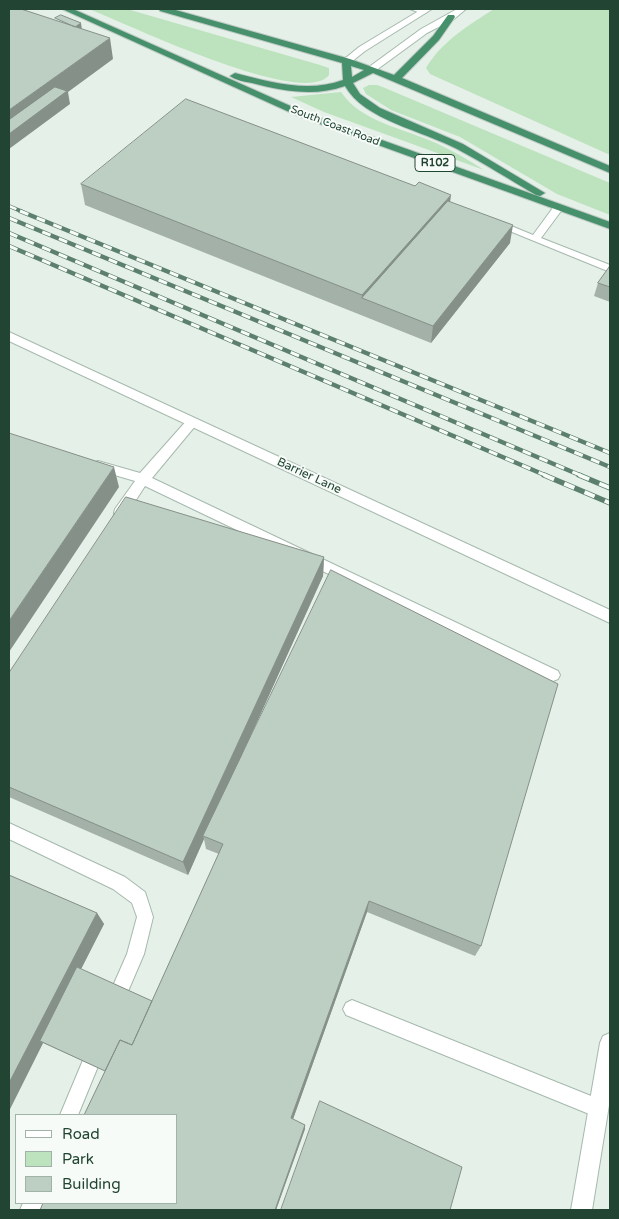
<!DOCTYPE html>
<style>
body{margin:0}
#map{position:relative;width:619px;height:1219px;overflow:hidden;background:#e5f0e8;font-family:"Varela Round",sans-serif}
canvas{display:block}
.frame{position:absolute;inset:0;border:10px solid #214532;pointer-events:none}
.legend{position:absolute;left:15px;top:1114px;width:162px;height:90px;box-sizing:border-box;background:#f7fbf8;border:1px solid #a1b2a9;margin:0;padding:6px 9px;list-style:none;font-size:15px;color:#214532}
.legend li{display:flex;align-items:center;gap:10px;height:25px}
.legend b{width:25px;border:1px solid #a1b2a9}
</style>
<div id="map">
<canvas width="619" height="1219"></canvas>
<div class="frame"></div>
<ul class="legend">
<li><b style="height:6px;background:#fff"></b>Road</li>
<li><b style="height:14px;background:#bce3bd"></b>Park</li>
<li><b style="height:14px;background:#bdcec3"></b>Building</li>
</ul>
</div>
<script>
const context = document.querySelector('canvas').getContext('2d');
context.lineJoin = 'round';
function paint(path, color) { context.fillStyle = color; context.fill(path, 'evenodd'); }
function trace(path, color, width, dash) { context.strokeStyle = color; context.lineWidth = width; context.lineCap = dash ? 'butt' : 'round'; context.setLineDash(dash || []); context.stroke(path); }
function label(font, color, halo, rows, align = 'center') {
  context.font = font + ' "Varela Round",sans-serif'; context.lineWidth = 4; context.setLineDash([]); context.textBaseline = 'middle'; context.strokeStyle = halo; context.fillStyle = color; for (const [text, x, y, turn = 0] of rows) {
    context.save(); context.translate(x, y); context.rotate((+turn || 0) * Math.PI / 180); context.textAlign = isNaN(turn) ? turn : align; if (halo) context.strokeText(text, 0, 0); context.fillText(text, 0, 0); context.restore();
  }
}
paint(new Path2D(`
 M89,9h38l193,56 9,3v7c-25,34 -204,-52 -240,-66z
 M494,9h116v146l-180,-81 -4,-6c15,-26 43,-43 68,-59z
 M369,85h8l8,3 225,95v32l-53,-21 -97,-57 -69,-27 -25,-16 -3,-6z
 M341,92c20,30 64,37 95,51 17,8 33,17 48,27l-160,-58 -33,-15z`), '#bce3bd');
const service = new Path2D(`
 M410,9h11l6,3 -4,2z
 M559,204l5,3 -23,31 69,27v7l-120,-49 1,-2h8l34,14 22,-30z
 M192,418l6,4 -2,3 -44,53 406,193 2,4 -2,4 -5,2 -5,-2 -403,-193 -20,31h-10l-1,-4 1,-4 20,-28 -41,-12 -2,-3 2,-3 4,-2 42,12 48,-54z
 M9,823l116,54 20,15 8,25 -9,37 -24,56 -6,3 -6,-3 -3,-6 22,-50 10,-37 -5,-14 -19,-14 -104,-50z
 M352,1000l254,102 2,7 -2,7 -7,2 -253,-103 -3,-6 3,-6z
 M97,1038l6,3 3,6 -28,68h-18l31,-74z
 M23,1203h20l-3,7h-20z`);
const minor = new Path2D(`
 M9,332l601,278v13l-601,-282z`);
const tertiary = new Path2D(`
 M422,9h10l-67,42 -15,12h-6l-2,-2 17,-14z
 M457,9h9l-12,10 -27,14 -52,38h-6v-4l52,-38z
 M610,1033v66l-18,111h-21l29,-167 3,-7z`);
const trunk = new Path2D(`
 M62,9h11l231,103 306,110v7l-312,-113z
 M159,9h13l178,50 44,16 39,-39 15,-21h6l1,2 -16,23 -37,38 208,88v7l-237,-100 -20,10 7,11 20,14 83,36 82,49 -5,3 -4,-1c-26,-15 -52,-32 -79,-46 -34,-18 -93,-29 -112,-63 -30,11 -63,5 -93,-3 -7,-1 -16,-3 -22,-7l5,-3c35,9 73,20 108,7l-1,-17 -182,-52zM351,66l13,4 -12,7z`);
trace(service, '#a6b9ae', 2);
trace(minor, '#a6b9ae', 2);
trace(tertiary, '#a6b9ae', 2);
trace(trunk, '#c1cbc6', 2);
paint(service, '#fff');
paint(minor, '#fff');
paint(tertiary, '#fff');
paint(trunk, '#46906c');
const railFar2 = new Path2D(`
 M9,206l14,6`);
const railFar1 = new Path2D(`
 M20,211l590,242
 M9,218l601,249
 M9,233l573,243
 M9,246l538,230`);
const rail = new Path2D(`
 M544,475l66,28
 M579,475l31,13`);
trace(railFar2, '#5c806d', 4);
trace(railFar1, '#5c806d', 4.5);
trace(rail, '#5c806d', 5.5);
trace(railFar2, '#f7fbf8', 2.5, [8]);
trace(railFar1, '#f7fbf8', 3, [9]);
trace(rail, '#f7fbf8', 4, [11]);
paint(new Path2D(`
 M81,184l369,18 60,41 -79,100 -346,-138z
 M610,266v36l-16,-6 4,-13z
 M324,557l-1,19 -81,178 239,192 -6,10 -108,-44 -74,207 12,6v4l-29,81h-236l65,-139 -62,-28 -34,68v-236l88,38 7,11 -23,45 71,32 67,-147 -13,-5 -2,-10 -16,36 -179,-78v-124z`), '#a3b1a8');
paint(new Path2D(`
 M81,23l1,7 -8,-3z
 M110,38l3,21 -45,33 2,12 -61,45v-39z
 M451,195l-3,22 -86,81v-3z
 M513,225l-3,18 -79,100 2,-17z
 M114,467l5,20 -110,165v-31z
 M324,557l-1,19 -118,261 -2,-1 1,3 -16,36 -5,-13z
 M369,901l-2,11 -75,210 -1,-4z
 M97,913l7,11 -60,118 -4,-1 3,2 -34,68v-28z
 M305,1125v4l-29,81h-1z`), '#849088');
const building = new Path2D(`
 M9,9h12l89,29 -101,72z
 M61,15l20,8 -6,4 -20,-9z
 M55,87l12,4 -58,43v-14z
 M186,99l229,87 4,-4 32,13 -89,100 -281,-111z
 M448,201l65,24 -80,101 -71,-28z
 M610,266v21l-12,-4z
 M9,433l105,34 -105,154z
 M126,497l198,60 -141,305 -174,-75v-114z
 M331,570l227,114 -77,262 -112,-45 -78,217 14,7 -30,85h-235l3,-7h133v-88h-92l36,-75 12,5 91,-201 -20,-8z
 M9,875l88,38 -88,170z
 M77,967l75,34 -20,44 -12,-5 -15,31 -65,-30z
 M320,1101l142,66 -12,43h-169z`);
paint(building, '#bdcec3');
trace(building, '#849088', 1);
label('11px', '#214532', '#f7fbf8', [
 ["South Coast Road",335,126,21]
]);
for (const [x, y, w] of [
 [435,163,40]
]) { const box = new Path2D(); box.roundRect(x - w / 2, y - 8.5, w, 17, 4); context.fillStyle = '#f7fbf8'; context.fill(box); trace(box, '#214532', 1); }
label('bold 11px', '#214532', null, [
 ["R102",435,163]
]);
label('12px', '#214532', '#f7fbf8', [
 ["Barrier Lane",309,476,25]
]);
</script>
